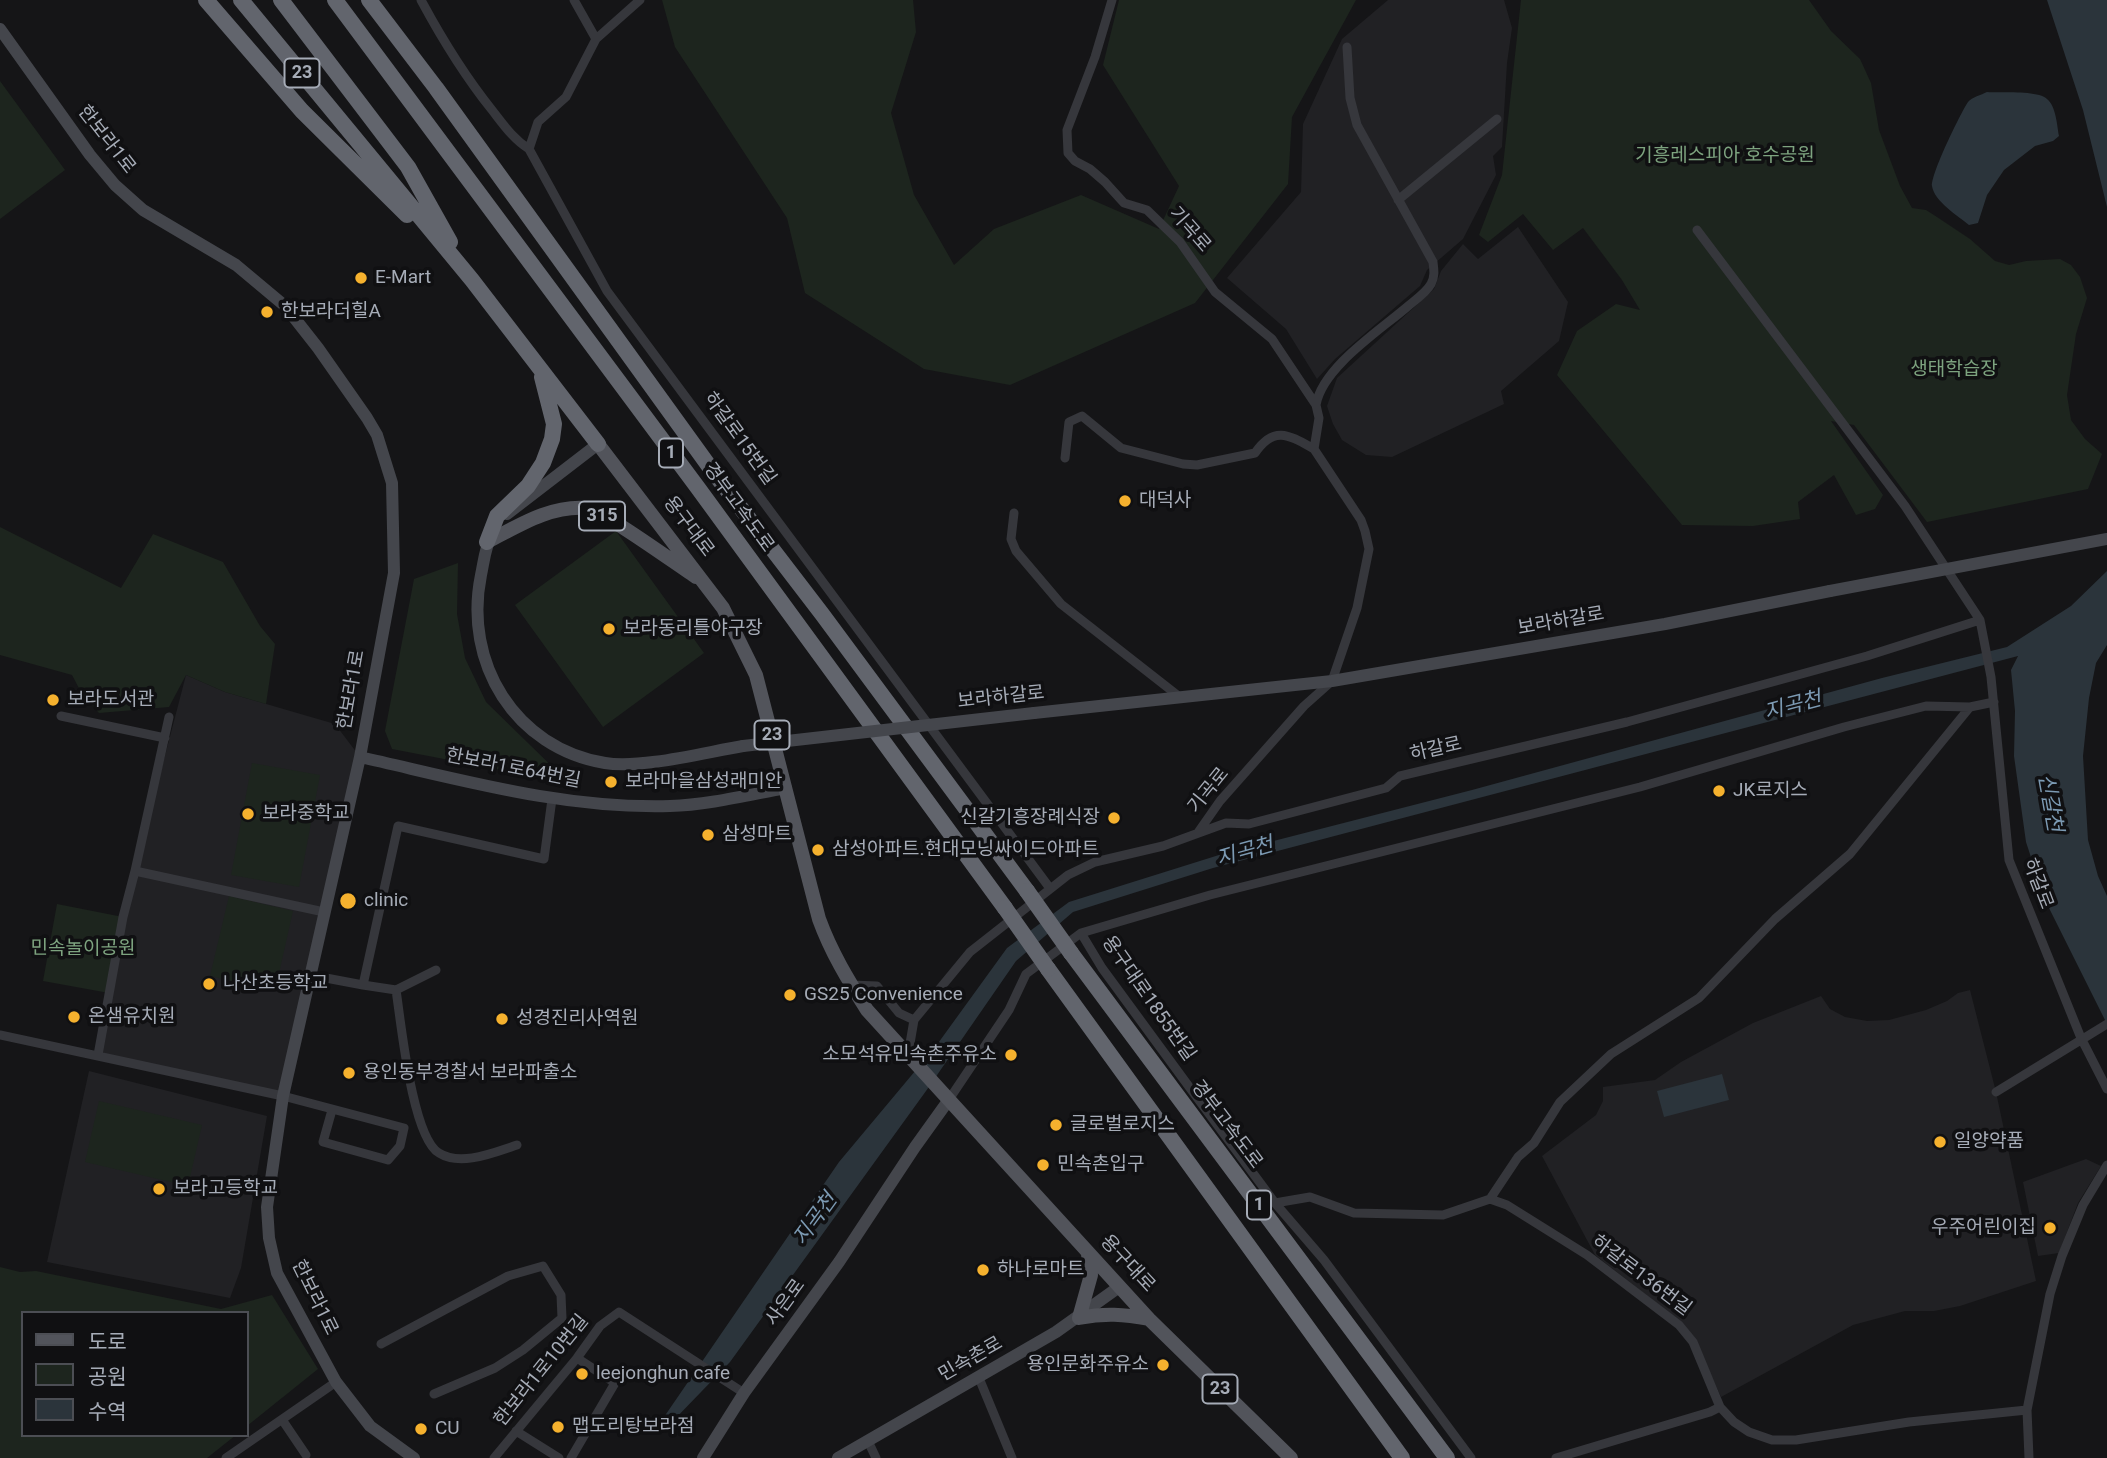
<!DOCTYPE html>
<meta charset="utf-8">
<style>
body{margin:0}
#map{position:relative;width:2107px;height:1458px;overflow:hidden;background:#151517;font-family:Roboto,"Noto Sans KR",sans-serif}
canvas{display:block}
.legend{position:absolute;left:21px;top:1311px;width:228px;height:126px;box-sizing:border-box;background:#101012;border:2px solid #4c4e54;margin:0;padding:9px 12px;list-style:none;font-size:21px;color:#a6acb7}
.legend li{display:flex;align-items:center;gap:14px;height:35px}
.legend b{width:35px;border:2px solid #4c4e54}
</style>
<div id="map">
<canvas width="2107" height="1458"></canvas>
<ul class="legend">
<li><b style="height:9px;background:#52545b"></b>도로</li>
<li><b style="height:19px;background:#1d251e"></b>공원</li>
<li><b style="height:19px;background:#2b343b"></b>수역</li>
</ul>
</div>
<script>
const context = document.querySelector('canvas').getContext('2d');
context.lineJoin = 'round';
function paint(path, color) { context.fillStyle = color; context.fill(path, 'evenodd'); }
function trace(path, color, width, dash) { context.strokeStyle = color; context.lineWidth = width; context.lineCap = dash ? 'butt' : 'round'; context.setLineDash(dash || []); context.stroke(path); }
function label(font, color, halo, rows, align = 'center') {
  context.font = font + ' Roboto,"Noto Sans KR",sans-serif'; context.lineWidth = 7; context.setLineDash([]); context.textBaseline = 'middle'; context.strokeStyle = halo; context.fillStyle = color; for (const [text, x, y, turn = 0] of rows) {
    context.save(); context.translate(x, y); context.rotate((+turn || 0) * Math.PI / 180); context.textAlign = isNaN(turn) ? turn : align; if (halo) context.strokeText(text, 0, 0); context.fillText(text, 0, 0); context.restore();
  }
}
paint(new Path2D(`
 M1388,0h116l8,28 -5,35 -5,84 -9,9 3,19 -33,64 -36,31 -7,16 -85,73 -18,20 -31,-50 -59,-51 74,-86 2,-68 39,-85z
 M1518,227l50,75 -9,39 -58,50 3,13 -112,53 -26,-2 -24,-15 -9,-16 -6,-18 10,-28 97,-89 7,-18 22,-27 15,15z
 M186,675l39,17 110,32 25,33 -77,339 -185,-41 25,-138z
 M1970,990l26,102 40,189 -76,25 -26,5h-29l-52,14 -132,72 -26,-57 -14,-18 -86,-67 -53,-99 54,-41 7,-14v-14l52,-7 26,-18 72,-39 68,-27 9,13 15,8 22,4 22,-1 37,-10 21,-9 11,-8z
 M89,1071l178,45 -26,152 -11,30 -183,-36z
 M2086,1159l15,7 -23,37 -19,50 -21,3 -15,-74z`), '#212124');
paint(new Path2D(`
 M662,0h251l3,32 -25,81 23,82 40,70 40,-36 87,-34 78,34 20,-43 -76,-121 16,-65h237l-64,117 -4,67 -93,119 -185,82 -86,-16 -119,-76 -18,-75 -112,-171z
 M1521,0h288l22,31 29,28 11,24 8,47 21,56 12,22 14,2 11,7 33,22 25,22 14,4 17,-4 34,-2 11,6 9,12 7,21 -11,36 -9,61 4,25 14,19 17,15 -14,35 -161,33 -73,-97 -23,-4 52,74 -8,14 -19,6 -22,-40 -36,27 2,17 -47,7 -71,-1 -125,-150 20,-44 39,-27 24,6 -18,-30 -39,-52 -30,22 -30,-36 -35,28 -9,-7 23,-60z
 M0,81l65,89 -65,49z
 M0,527l121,61 32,-54 70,28 37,64 15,18 -9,60 -41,-12 -39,-17 -17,32 -70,6 -17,-19 -10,-19 -72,-20z
 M616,531l88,122 -101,74 -88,-122z
 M458,563l-1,51 8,44 21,44 83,81 -177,-34 -7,-18 29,-152z
 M252,763l68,12 -21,112 -68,-12z
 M229,896l64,15 -18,80 -65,-15z
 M57,904l66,13 -14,76 -66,-12z
 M99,1101l103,24 -14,61 -103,-24z
 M0,1267l20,5 16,-1 185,38 51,-14 46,74 -71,57v-113h-224v122h213l-29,23h-207z`), '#1d251e');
paint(new Path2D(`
 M2047,0h60v207l-24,-97z
 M1987,92c13,1 51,-2 60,7 9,7 10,26 12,37l-6,5 -18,5 -31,24 -17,25 -9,28 -9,2c-11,-9 -35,-24 -37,-39 -1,-12 28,-72 36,-84 4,-5 13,-7 19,-10z
 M2107,571v74l-11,18 -7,35 -6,58 5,84 10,36 9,20v128l-62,-124 -19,-58 -12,-86 1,-45 -4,-41 7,-14 -805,212 -140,44 -57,49 -90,130 -196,271 -58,60 -8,-5 175,-255 97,-116 71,-98 62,-46 150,-47 253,-65 410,-112 125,-31 64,-41z
 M1722,1074l7,26 -65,17 -7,-26z`), '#2b343b');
trace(new Path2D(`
 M421,0c21,39 43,75 71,110 11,14 21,29 37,39l78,142 442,596
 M574,0l22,39
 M1112,0l-17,57 -28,73 1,23 7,8 15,8 15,13 19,21 23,7 33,32 35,50 57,47 44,66 3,13 -5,31 47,71 4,11 4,18 -12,59 -25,73 -28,25 -84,95 -21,30
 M529,149l9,-27 28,-25 30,-58 44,-39
 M1398,200l99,-81
 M1697,230l208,276 75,114
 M1316,405c6,-37 63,-74 91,-98 8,-7 19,-14 24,-23 4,-7 3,-14 2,-22l-76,-137 -7,-27 -3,-51
 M1065,458l4,-36 13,-6 39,32 62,16 14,1 58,-12c19,-28 34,-18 59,-4
 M1014,513l-3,26 5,12 45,53 120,94
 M61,716l104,22
 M169,717l-34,154 189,41
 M1081,933l129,-38 430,-108 204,-60 82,-21 44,1 24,-5
 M310,975l53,10 35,-159 146,33 8,-60
 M363,985l33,5 40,-20
 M851,985l26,1 22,27 15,7
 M396,990c5,32 16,147 43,163 22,14 56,-1 78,-8
 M914,1020l56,-68 98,-77 27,-13 68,-16 63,-23 23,1 137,-36 14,-12 227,-54 240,-66 113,-36 11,57 18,183 72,178 26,51
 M0,1035l283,61 121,32 -4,18 -12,14 -65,-18 9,-32
 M98,1055l25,-138 12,-46
 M908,1055l6,-35
 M1996,1092l111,-68
 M948,1101l61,-91 17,-36 55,-41 21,35 88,120 85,115 49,57 147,198
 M1490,1199l28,-42 16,-14 26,-41 51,-48 88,-56 76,-79 75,-65 120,-147
 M1275,1203l35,-6 44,16 89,2 47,-16 17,6 80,50 92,70 14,17 27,65 14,15 15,10 23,8h24l113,-18 118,-12
 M381,1344l127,-68 35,-10 18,29 1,23 -39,32 -28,18 -61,26
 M979,1378l33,80
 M283,1421l23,34
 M516,1431l43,27
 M868,1441l8,17
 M226,1458l110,-76
 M494,1458l83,-100 23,-32 19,-14 125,81
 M571,1458l44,-75 -38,-25
 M1556,1458l154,-46 10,-5
 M2029,1458l-2,-48 23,-116 12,-38 21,-51 24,-40`), '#36373c', 9);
trace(new Path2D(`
 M0,29l90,126 25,30 28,25 93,55 49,41 33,42 49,70 10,17 15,48 2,90 -34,184 -77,339 -16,111 2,31 8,35 59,109 34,44 44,32
 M507,514l91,-70
 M492,534c-7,13 -8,27 -11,41 -18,88 34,173 124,188 36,6 101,-11 138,-17
 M1034,713l298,-32 333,-57 165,-33
 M360,757c103,23 203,52 310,49 38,-1 78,-11 116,-18
 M703,1458l41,-65 95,-131 76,-115 33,-46
 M838,1458l218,-126 63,-45`), '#44464c', 12);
trace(new Path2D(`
 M598,444l125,164 33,67 63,244c12,33 29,61 48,91l282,309 142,139
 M487,542c31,-16 63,-37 100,-34 15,2 92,58 109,69
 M1088,1254l3,21 -12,43c25,-5 45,-4 70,1`), '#52545b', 14);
trace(new Path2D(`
 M206,0l96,111 105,104
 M241,0l231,280 126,164
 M281,0l127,167 42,75
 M335,0l363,488 307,420
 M369,0l67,88 278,385 108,141 205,277
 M487,542l10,-26 31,-30 15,-23 9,-24 2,-15 -12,-47
 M1071,953l376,505
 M1048,969l354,489`), '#62656d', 16);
trace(new Path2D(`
 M1830,591l277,-52
 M743,746l291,-33`), '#44464c', 12);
trace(new Path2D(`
 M1027,891l44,62
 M1005,908l43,61`), '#62656d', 16);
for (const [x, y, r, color] of [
 [361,278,7,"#f5b12e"],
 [267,312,7,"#f5b12e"],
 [1125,501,7,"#f5b12e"],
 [609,629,7,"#f5b12e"],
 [53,700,7,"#f5b12e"],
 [611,782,7,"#f5b12e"],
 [1719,791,7,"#f5b12e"],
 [248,814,7,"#f5b12e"],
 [1114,818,7,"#f5b12e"],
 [708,835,7,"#f5b12e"],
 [818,850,7,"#f5b12e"],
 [348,901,9,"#f5b12e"],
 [209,984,7,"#f5b12e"],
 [790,995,7,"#f5b12e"],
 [74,1017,7,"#f5b12e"],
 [502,1019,7,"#f5b12e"],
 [1011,1055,7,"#f5b12e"],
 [349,1073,7,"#f5b12e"],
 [1056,1125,7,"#f5b12e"],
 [1940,1142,7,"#f5b12e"],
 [1043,1165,7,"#f5b12e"],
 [159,1189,7,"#f5b12e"],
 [2050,1228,7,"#f5b12e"],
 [983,1270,7,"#f5b12e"],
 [1163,1365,7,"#f5b12e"],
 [582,1374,7,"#f5b12e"],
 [558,1427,7,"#f5b12e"],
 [421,1429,7,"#f5b12e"]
]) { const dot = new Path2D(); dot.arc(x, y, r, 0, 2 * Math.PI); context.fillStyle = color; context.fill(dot); trace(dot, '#101012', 2.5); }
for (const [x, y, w] of [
 [302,73,35],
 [671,453,24],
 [602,516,46],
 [772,735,35],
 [1259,1205,24],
 [1220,1389,35]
]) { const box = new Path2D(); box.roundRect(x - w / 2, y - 14.5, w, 29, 5); context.fillStyle = '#101012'; context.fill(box); trace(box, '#a6acb7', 2); }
label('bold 18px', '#a6acb7', null, [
 ["23",302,73],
 ["1",671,453],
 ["315",602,516],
 ["23",772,735],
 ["1",1259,1205],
 ["23",1220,1389]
]);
label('19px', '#a6acb7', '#101012', [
 ["한보라1로",106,140,52],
 ["기곡로",1189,230,49],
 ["하갈로15번길",739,439,54],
 ["경부고속도로",738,508,54],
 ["용구대로",688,527,53],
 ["보라하갈로",1561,622,-10],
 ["한보라1로",352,690,-80],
 ["보라하갈로",1001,698,-6],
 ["하갈로",1436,750,-13],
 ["한보라1로64번길",513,769,11],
 ["기곡로",1209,791,-51],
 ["하갈로",2037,884,69],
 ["용구대로1855번길",1148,999,55],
 ["경부고속도로",1226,1125,53],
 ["용구대로",1127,1264,47],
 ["하갈로136번길",1641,1276,37],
 ["한보라1로",314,1298,64],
 ["사은로",786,1303,-54],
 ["민속촌로",971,1360,-30],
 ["한보라1로10번길",542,1371,-51]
]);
label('19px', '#7da37f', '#101012', [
 ["기흥레스피아 호수공원",1725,156],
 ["생태학습장",1954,370],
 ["민속놀이공원",83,949]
]);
label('19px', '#a6acb7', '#101012', [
 ["E-Mart",375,278],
 ["한보라더힐A",281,312],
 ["대덕사",1139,501],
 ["보라동리틀야구장",623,629],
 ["보라도서관",67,700],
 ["보라마을삼성래미안",625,782],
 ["JK로지스",1733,791],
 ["보라중학교",262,814],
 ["신갈기흥장례식장",1100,818,"right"],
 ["삼성마트",722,835],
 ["삼성아파트.현대모닝싸이드아파트",832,850],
 ["clinic",364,901],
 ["나산초등학교",223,984],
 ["GS25 Convenience",804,995],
 ["온샘유치원",88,1017],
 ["성경진리사역원",516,1019],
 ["소모석유민속촌주유소",997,1055,"right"],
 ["용인동부경찰서 보라파출소",363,1073],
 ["글로벌로지스",1070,1125],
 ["일양약품",1954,1142],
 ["민속촌입구",1057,1165],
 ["보라고등학교",173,1189],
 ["우주어린이집",2036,1228,"right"],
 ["하나로마트",997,1270],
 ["용인문화주유소",1149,1365,"right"],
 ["leejonghun cafe",596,1374],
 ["맵도리탕보라점",572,1427],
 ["CU",435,1429]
], 'left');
label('italic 21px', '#7c9ab3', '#101012', [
 ["지곡천",1793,707,-15],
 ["신갈천",2049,803,80],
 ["지곡천",1245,853,-16],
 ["지곡천",816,1220,-54]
]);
</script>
